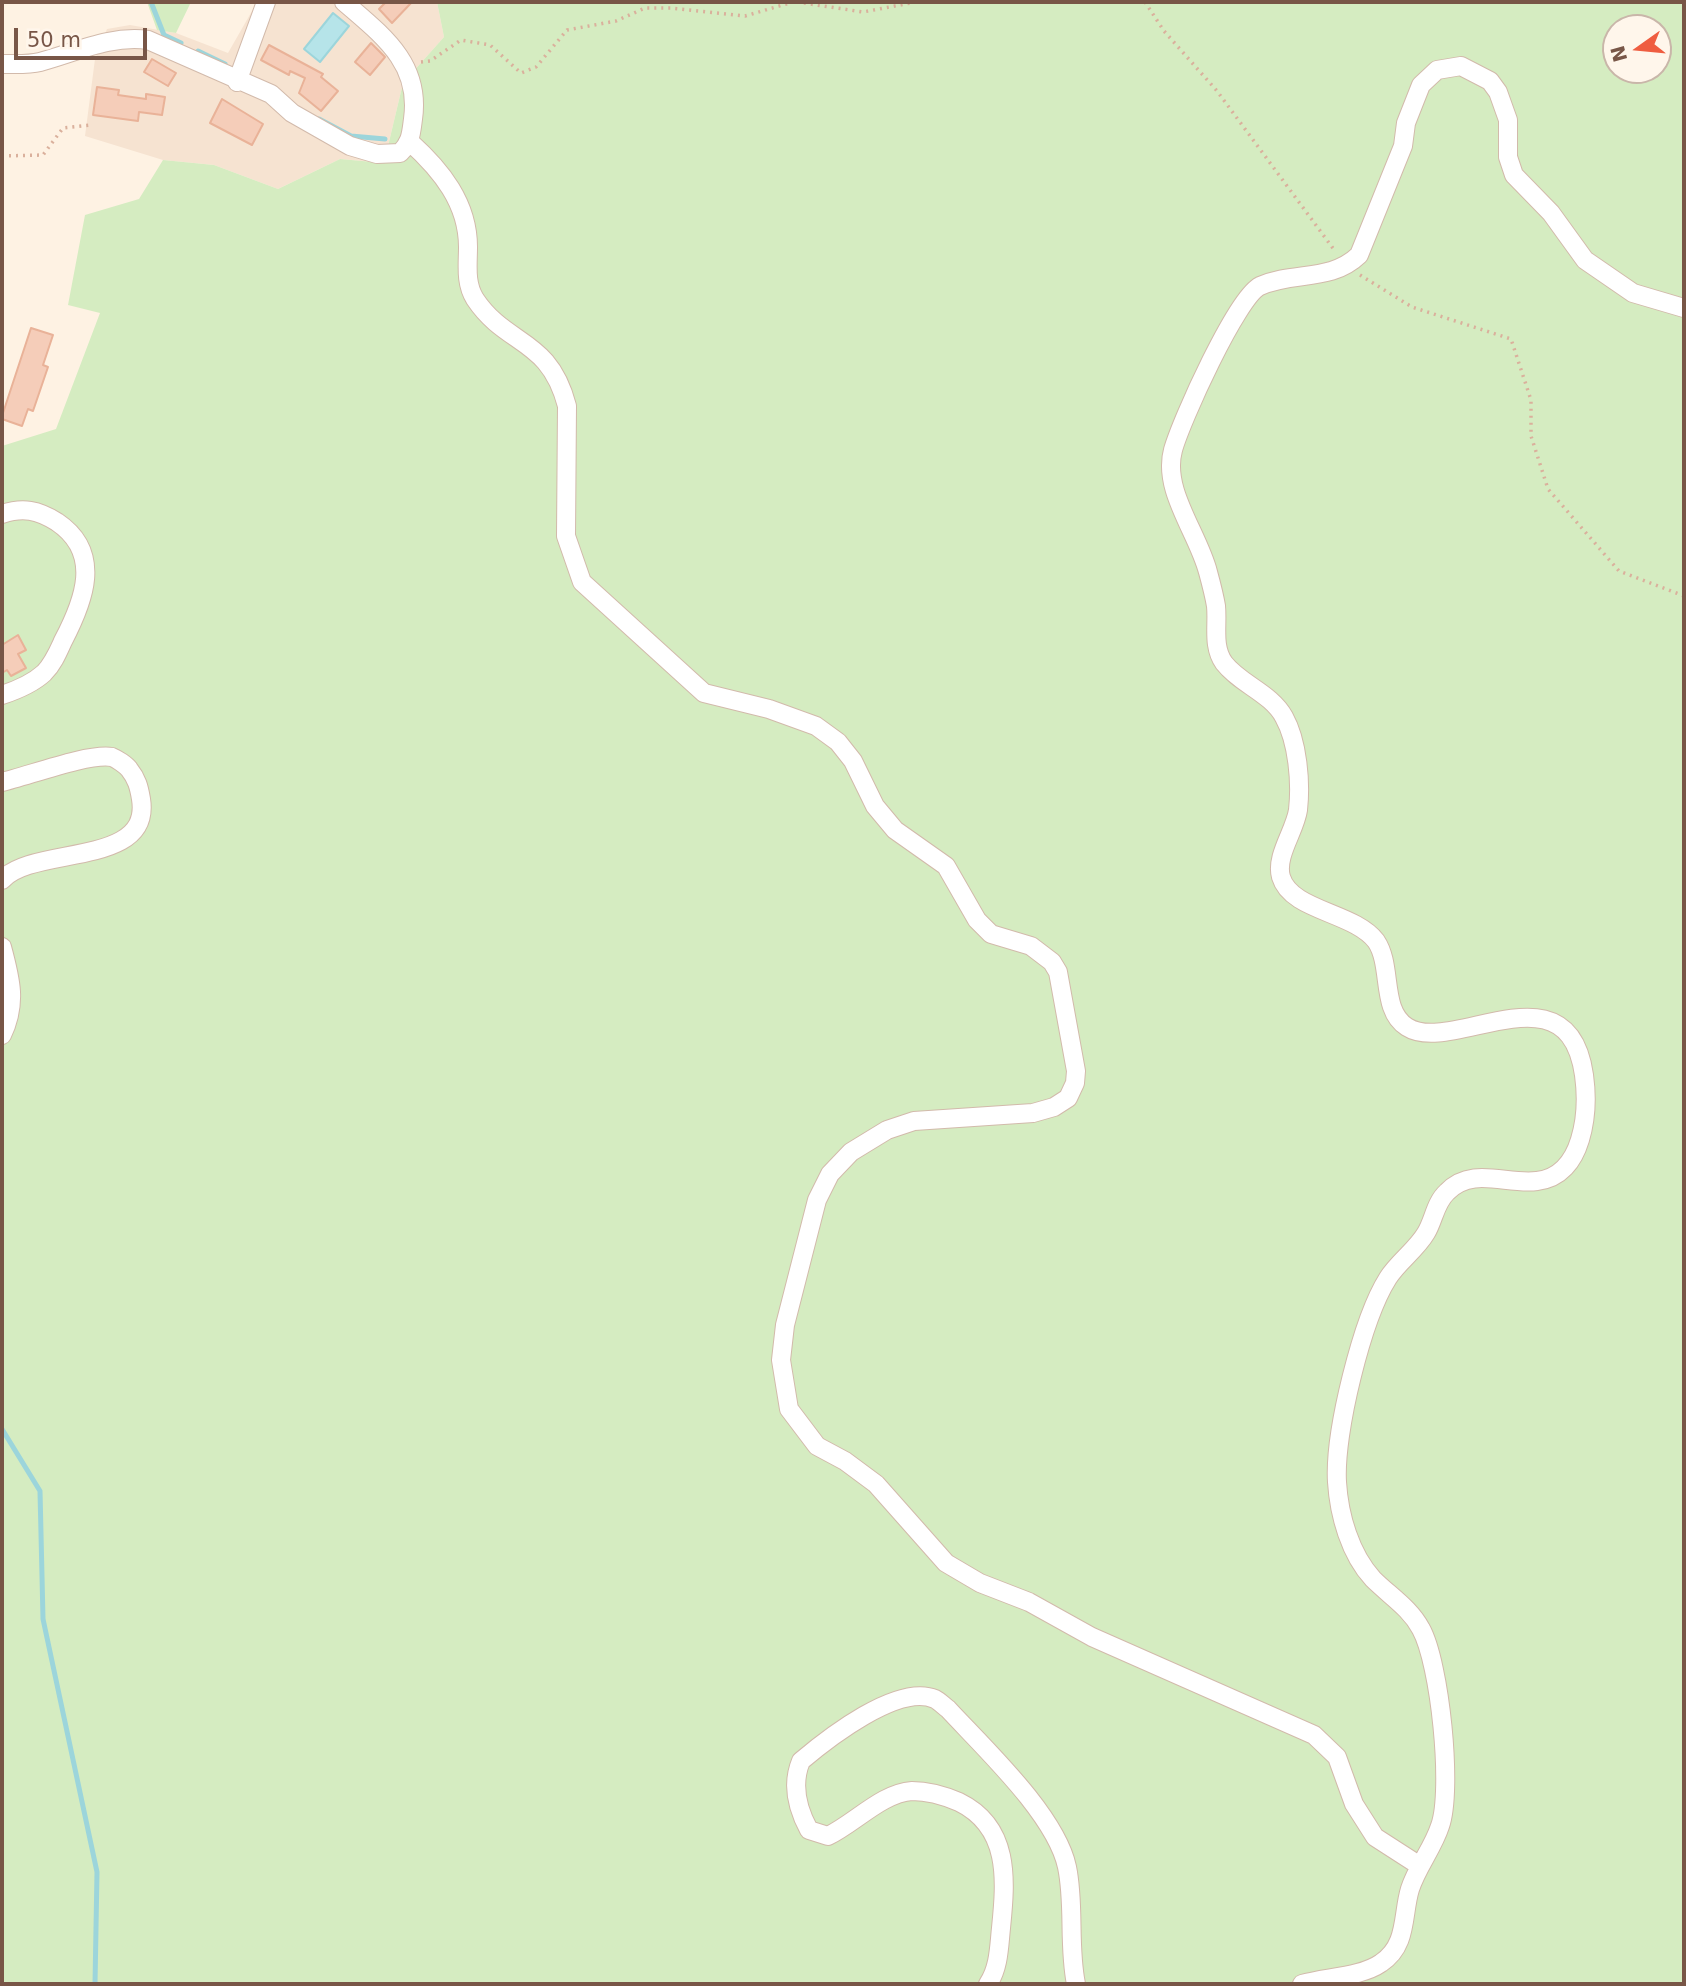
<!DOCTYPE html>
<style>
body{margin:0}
#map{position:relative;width:1686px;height:1986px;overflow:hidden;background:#fef2e3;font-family:"DejaVu Sans",sans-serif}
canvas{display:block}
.frame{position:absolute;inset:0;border:4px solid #785647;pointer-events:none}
.north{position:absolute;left:1602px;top:14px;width:70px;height:70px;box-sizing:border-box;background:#fff6eb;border:2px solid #c9b6a9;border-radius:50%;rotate:255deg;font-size:19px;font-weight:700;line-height:28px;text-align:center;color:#785647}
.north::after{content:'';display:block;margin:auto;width:24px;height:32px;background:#ef5d40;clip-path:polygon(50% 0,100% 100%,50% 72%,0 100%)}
.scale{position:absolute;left:14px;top:28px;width:133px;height:32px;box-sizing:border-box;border:4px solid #785647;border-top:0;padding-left:9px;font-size:21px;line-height:24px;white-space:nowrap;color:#785647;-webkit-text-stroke:5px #fff6eb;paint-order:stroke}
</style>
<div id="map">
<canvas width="1686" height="1986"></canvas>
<div class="frame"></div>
<div class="north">N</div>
<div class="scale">50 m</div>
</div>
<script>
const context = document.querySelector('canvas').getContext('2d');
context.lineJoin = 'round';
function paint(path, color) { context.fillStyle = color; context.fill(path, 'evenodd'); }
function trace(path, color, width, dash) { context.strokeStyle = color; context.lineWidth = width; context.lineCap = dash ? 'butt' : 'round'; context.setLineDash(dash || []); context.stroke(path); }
paint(new Path2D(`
 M254,2h183l7,35 -41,46 -19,80 -44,-4 -62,30 -64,-24 -51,-5 -78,-24 10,-77 12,-30 23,-4 46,8 52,20 28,-49z`), '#f6e3d1');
paint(new Path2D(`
 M147,2h44l-15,31 -19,-3z
 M437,2h1247v1982h-1682v-1538l54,-17 44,-116 -32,-8 17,-90 54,-16 24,-39 51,5 64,24 62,-30 44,4 19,-80 41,-46zM1616,28h42v42h-42z`), '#d5ecc1');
const water = new Path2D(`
 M333,13l16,13 -29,36 -16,-13z`);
paint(water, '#b6e4e9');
trace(water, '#9cd5db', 2);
trace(new Path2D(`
 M151,2l13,33 17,8
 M198,51l27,13
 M319,119l32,17 34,3
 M2,1429l38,62 3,128 54,253 -2,112`), '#9cd5db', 5);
const building = new Path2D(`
 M386,2h26l-20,21 -13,-14z
 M371,43l14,14 -15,18 -15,-13z
 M269,45l54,29 -2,3 17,14 -17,20 -22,-18 6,-15 -15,-7 -1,4 -28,-15z
 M152,59l24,14 -8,13 -24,-14z
 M97,87l22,3 -1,5 28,4v-5l19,3 -3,18 -23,-3 -1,9 -45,-6z
 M222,99l41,25 -11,21 -42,-22z
 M31,328l22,7 -10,30 5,2 -15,44 -5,-2 -6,17 -20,-7v-3z
 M18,635l8,15 -8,4 8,14 -15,8 -4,-6 -5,3v-28z`);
paint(building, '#f5cdb9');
trace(building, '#e9b298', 2);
const street = new Path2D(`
 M2,64c12,0 26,1 38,-2 37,-10 70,-27 108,-22l123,54 21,19 58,33 27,8 23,-1c11,-11 11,-19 13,-34 8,-56 -31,-84 -69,-117
 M237,82l29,-80
 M410,142c31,28 58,61 58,105 0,18 -3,36 7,52 32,48 74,38 92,107l-1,130 16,46 122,111 65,16 47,17 22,16 15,19 22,45 20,24 51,36 31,54 14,14 40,12 21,16 6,10 18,99 -1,12 -7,15 -14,9 -21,6 -119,8 -27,9 -36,22 -21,22 -13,26 -32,125 -4,35 8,49 28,37 28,15 31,23 70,79 34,20 49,19 63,35 222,98 23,22 17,47 21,33 45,29
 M2,514c21,-7 36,-4 55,8 46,31 27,79 6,119 -5,11 -10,23 -19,32 -12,11 -27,17 -42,22
 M2,782c26,-6 86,-29 110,-25 5,2 14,8 17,12 8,10 10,18 12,30 11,69 -108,46 -139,81
 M2,947c9,33 15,57 0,88
 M988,1984c11,-16 11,-37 13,-56 5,-49 9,-101 -42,-126 -14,-6 -31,-11 -47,-11 -30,2 -57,32 -84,45l-19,-6c-12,-22 -18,-45 -8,-69 26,-22 97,-78 134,-62 4,2 9,7 13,10 36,39 108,106 119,158 8,38 1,78 9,117
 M1302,1984c24,-7 59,-7 79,-21 27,-18 21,-48 29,-74 7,-22 23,-41 30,-63 13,-36 0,-163 -19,-197 -11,-21 -31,-33 -48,-50 -23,-25 -34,-64 -36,-97 -3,-49 25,-163 51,-204 10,-16 28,-28 38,-45 8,-13 9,-30 21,-41 25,-26 59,-7 90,-11 47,-5 52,-70 47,-106 -16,-113 -132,-19 -177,-48 -27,-17 -14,-61 -31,-86 -22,-29 -85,-30 -95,-64 -6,-21 14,-46 17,-67 3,-27 0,-68 -14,-93 -13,-24 -44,-33 -60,-54 -12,-17 -6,-38 -8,-57 -2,-12 -5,-23 -8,-34 -10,-39 -46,-82 -35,-122 8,-29 64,-153 87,-164 34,-15 71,-4 99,-31l44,-109 3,-23 15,-38 16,-15 24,-4 29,15 8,11 10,28v37l6,18 37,38 34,47 48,33 51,15`);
trace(street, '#d2baab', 20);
trace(new Path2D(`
 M797,2l66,10 53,-10
 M1145,2l19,29 53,60 118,160
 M421,62l9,-1 31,-21 29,5 31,28 15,-6 31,-37 49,-9 29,-13h26l74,8 48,-14
 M2,156l41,-1 20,-27 27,-3
 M1360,275l52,32 99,32 20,61v36l17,53 71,82 65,25`), '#dab09c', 3.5, [2, 5]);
trace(street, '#fff', 18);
</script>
